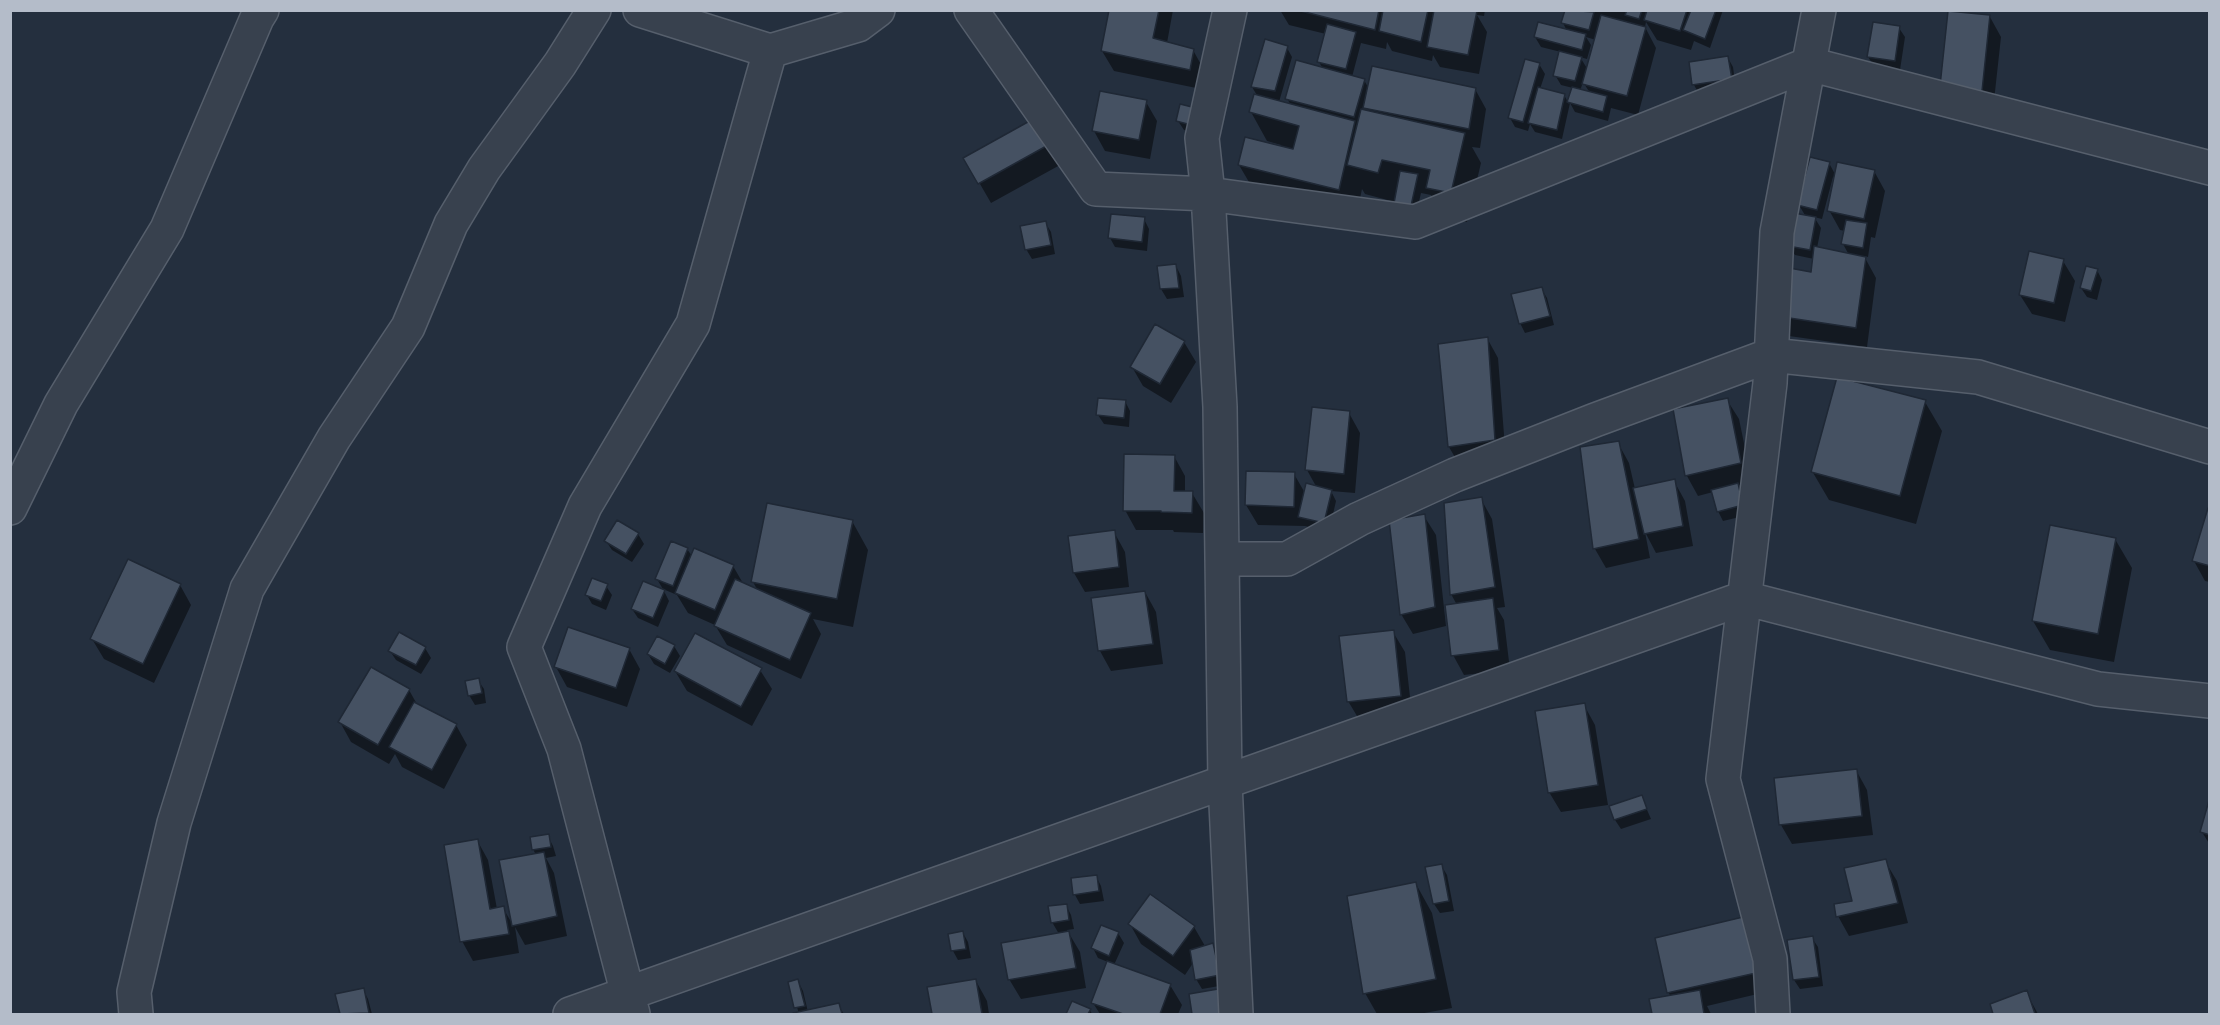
<!DOCTYPE html>
<style>
body{margin:0}
#map{position:relative;width:2220px;height:1025px;overflow:hidden;background:#242f3e;font-family:"Noto Sans",sans-serif}
canvas{display:block}
.frame{position:absolute;inset:0;border:12px solid #b4bcc9;pointer-events:none}
</style>
<div id="map">
<canvas width="2220" height="1025"></canvas>
<div class="frame"></div>
</div>
<script>
const context = document.querySelector('canvas').getContext('2d');
context.lineJoin = 'round';
function paint(path, color) { context.fillStyle = color; context.fill(path, 'evenodd'); }
function trace(path, color, width, dash) { context.strokeStyle = color; context.lineWidth = width; context.lineCap = dash ? 'butt' : 'round'; context.setLineDash(dash || []); context.stroke(path); }
paint(new Path2D(`
 M1110,10h63l-6,33 26,7 11,20 -3,19 -87,-18 -12,-20z
 M1280,10h205l-1,6 -7,-1 10,17 -8,42 -39,-7 -7,-12 -1,6 -40,-10 -5,-9 -1,7 -25,-6 -9,34 12,3 5,9h106l11,20 -6,39 -8,-1 9,16 -14,59 -23,-5 -13,-22 -10,-2 -5,22 -21,-13 -30,-8 -3,-5 -6,29 -100,-24 -17,-29 41,-17 1,-3 -14,-4 -16,-29 7,-15 -6,-10 35,-39 5,9 -13,45 12,4 -4,-8 36,-29 -4,-7 7,-28 -37,-9z
 M1566,10h16l10,3 -2,-3h133l-13,38 -16,-7 -3,9 -34,-10 -11,-18 -1,5 11,21 -18,67 -27,-7 -3,13 -33,-9 -5,-9 -8,36 -27,-7 -5,-8 -2,7 -13,-4 -5,-9 29,-54 6,10 -5,15 24,6 5,9 4,-16 -12,-3 -6,-10 6,-23 -20,-5 -6,-10 32,-6 -4,-8zM1586,37l10,3 -8,30 -8,-13 7,2 4,-14zM1583,82l7,11 -10,-2z
 M1990,17l11,20 -8,73 -40,-5z
 M1899,28l6,9 -5,33 -26,-4 -6,-9z
 M1728,58l5,9 3,22 -37,5 -5,-9z
 M1146,102l11,19 -7,38 -45,-8 -11,-20z
 M1181,106l24,30 -21,-6 -6,-9z
 M1035,120l25,45 -69,38 -26,-45z
 M1829,163l7,13 38,-5 11,20 -10,47 -4,-1 -3,20 -4,-1 12,22 -9,69 -78,-11 -11,-20 34,-43 2,-14 -19,-4 -6,-9 17,-29 -7,-12zM1833,177h3l-7,33 11,20 5,1 -2,13 6,11 -32,-7 4,-20 -7,-11 8,2z
 M1144,219l5,10 -2,22 -32,-4 -5,-9z
 M1045,222l6,10 4,22 -23,5 -6,-10z
 M2063,261l12,20 -10,41 -33,-8 -12,-19z
 M1176,266l5,10 3,21 -17,2 -6,-10 -2,-21z
 M2097,270l5,10 -5,20 -10,-3 -6,-9z
 M1541,288l6,10 7,27 -29,8 -5,-10z
 M1487,338l11,20 8,102 -46,6 -11,-19z
 M1184,342l12,20 -25,41 -28,-17 -11,-19z
 M1727,400l12,19 13,63 -15,4 6,9 5,20 -25,6 -5,-10 -5,-19 -15,4 -11,-20 -12,-66z
 M1125,401l5,10 -1,16 -25,-3 -6,-9z
 M1925,402l17,29 -26,93 -87,-24 -17,-29z
 M1349,413l11,20 -5,60 -24,-2 5,10 -7,31 -24,-6 -47,-1 -12,-20 1,-32 47,1 11,19 12,-5 -10,-18z
 M1618,443l11,20 6,26 39,-8 11,20 8,45 -37,7 -11,-21 5,26 -44,10 -11,-19 -13,-101z
 M1174,456l11,20v17h7l12,20 -1,20 -29,-1 -1,-2h-37l-11,-20z
 M1481,499l11,20 13,88 -8,1 7,12 6,50 -46,5 -11,-20 4,-50 -6,-11z
 M2209,509l1,73 -5,-1 -11,-20z
 M1424,516l12,19 10,91 -33,8 -12,-20z
 M852,521l16,29 -15,77 -40,-8 8,15 -20,45 -74,-34 -12,-20 -27,-12 -11,-18 -14,-6 6,12 -11,26 -20,-9 -6,-9 32,-18 -7,-12 30,-30 5,7 41,10 11,19 14,6 -5,-9z
 M1114,532l11,20 4,35 -44,5 -11,-19z
 M638,534l6,10 -12,18 -20,-12 -6,-9z
 M2115,539l17,29 -18,94 -64,-12 -17,-29z
 M180,585l11,20 -37,78 -50,-24 -12,-20z
 M606,586l6,9 -6,15 -14,-6 -5,-9z
 M1145,592l11,20 7,52 -52,7 -11,-20 -7,-51z
 M1393,632l12,20 7,63 -52,6 -12,-20z
 M674,646l6,10 -10,17 -16,-9 -6,-10z
 M425,648l6,10 -10,16 -25,-14 -6,-9z
 M629,649l11,20 -13,38 -60,-20 -11,-20z
 M760,670l12,19 -20,37 -65,-35 -12,-20z
 M478,680l6,9 2,14 -11,2 -6,-10z
 M409,690l9,16 38,19 11,20 -23,44 -42,-22 -7,-13 -6,10 -38,-22 -11,-20z
 M1584,705l11,20 13,80 -47,7 -12,-20z
 M1856,770l11,20 6,45 -81,9 -11,-19z
 M1641,796l10,23 -30,10 -6,-9z
 M2210,803v42l-8,-13z
 M548,836l5,10 3,10 -10,2 8,15 13,63 -42,9 -10,-18 4,26 -46,8 -11,-20 15,-101 11,20 9,49 6,-1 10,17 23,-70 -3,-6z
 M1885,861l12,20 11,42 -59,13 -11,-20 16,-14z
 M1441,865l6,10 7,36 -14,2 -6,-9 -7,-36z
 M1096,876l5,10 3,15 -24,3 -5,-9z
 M1416,884l16,29 20,95 -33,6h-42l-12,-21z
 M1066,905l5,10 3,14 -7,1 13,22 6,36 -65,11 -12,-20 50,-45 -7,-12z
 M1742,919l24,73 -59,14 4,8h-58l-2,-14 20,-3 -3,-5z
 M1130,924l64,3 11,19 8,-1 5,9 7,31 -23,4 -6,-10 -3,-16 -8,12 -44,-31z
 M963,933l5,9 3,16 -13,2 -5,-9 -3,-16z
 M1118,933l6,10 -10,22 56,20 12,20 -4,9h-78l-7,-11 15,-41 -10,-4 -5,-10z
 M1812,938l6,9 5,39 -23,3 -6,-9z
 M798,981l5,10 5,21 30,-7 6,9h-49h4l-9,-31z
 M976,981l11,20 2,13h-56l-4,-26z
 M363,989l5,10 4,15h-31l-4,-18z
 M2026,992l12,22h-43l-3,-9z
 M1073,1003l17,7 2,4h-25z`), '#0007');
const building = new Path2D(`
 M1109,10h50l-6,28 41,11 -4,21 -89,-19z
 M1297,10h82l-4,20z
 M1383,10h45l-7,32 -42,-11z
 M1434,10l43,1 -9,44 -41,-8z
 M1565,10l29,2 -5,18 -28,-7z
 M1627,10h15l-3,9 -14,-4z
 M1647,10h40l-7,21 -36,-11z
 M1691,10h25l-11,29 -22,-9z
 M1948,11l42,4 -8,76 -42,-5z
 M1601,15l45,12 -19,69 -45,-12z
 M1538,22l48,12 -4,16 -48,-13z
 M1873,22l27,4 -5,35 -28,-4z
 M1327,24l29,8 -10,37 -29,-7z
 M1265,39l23,7 -13,45 -24,-4z
 M1559,51l23,6 -7,24 -22,-5z
 M1728,56l4,23 -40,6 -3,-23z
 M1525,59l15,4 -17,59 -15,-4z
 M1296,60l69,19 -11,38 -69,-18z
 M1372,66l104,22 -7,41 -106,-21z
 M1538,87l27,7 -8,36 -29,-7z
 M1572,87l35,9 -4,16 -36,-10z
 M1100,91l47,9 -8,40 -47,-9z
 M1254,94l101,27 -16,69 -101,-25 7,-28 48,12 6,-23 -50,-14z
 M1180,104l24,6 -5,17 -23,-6z
 M1361,109l104,24 -14,60 -25,-5 4,-18 -48,-10 -4,13 -31,-8z
 M1035,118l15,26 -72,40 -15,-26z
 M1810,157l20,5 -13,48 -20,-5z
 M1837,162l38,8 -11,49 -37,-8z
 M1400,171l18,3 -7,32 -17,-3z
 M1794,213l22,4 -6,33 -22,-4z
 M1111,214l34,3 -3,25 -34,-4z
 M1846,220l21,3 -4,25 -22,-4z
 M1046,221l5,24 -26,5 -5,-24z
 M1814,246l52,11 -10,71 -80,-12 8,-49 27,5z
 M2029,251l35,8 -10,44 -35,-8z
 M1176,264l3,24 -19,1 -3,-23z
 M2086,266l12,3 -7,22 -11,-3z
 M1542,287l8,29 -31,8 -8,-30z
 M1155,324l30,17 -25,43 -30,-17z
 M1488,337l7,103 -47,7 -10,-103z
 M1837,377l89,23 -26,96 -89,-24z
 M1098,398l28,2 -2,18 -28,-3z
 M1728,398l13,65 -56,13 -12,-67z
 M1312,407l38,4 -6,63 -39,-4z
 M1619,441l20,98 -46,10 -13,-102z
 M1124,454l51,1 -1,36h19l-1,22 -31,-1v-1h-38z
 M1246,471l49,1 -1,35 -49,-2z
 M1675,479l8,47 -39,8 -11,-46z
 M1306,483l26,7 -8,33 -26,-6z
 M1738,483l5,22 -26,7 -6,-22z
 M1482,497l13,90 -45,8 -6,-92z
 M767,503l86,17 -16,79 -86,-17z
 M2208,508h2v58l-18,-5z
 M1425,514l10,93 -35,8 -11,-95z
 M617,520l22,13 -13,21 -22,-13z
 M2050,525l66,13 -18,96 -66,-13z
 M1115,530l4,37 -46,6 -5,-37z
 M671,541l17,7 -15,38 -18,-7z
 M694,548l40,17 -19,45 -40,-17z
 M128,559l53,25 -38,80 -53,-25z
 M592,578l16,6 -7,17 -16,-6z
 M735,579l76,34 -21,47 -76,-34z
 M643,581l22,9 -12,28 -22,-9z
 M1145,591l8,53 -55,7 -7,-53z
 M1493,598l6,52 -48,6 -6,-51z
 M568,627l62,21 -14,40 -62,-21z
 M1394,630l7,66 -54,6 -8,-66z
 M399,632l27,15 -10,18 -28,-14z
 M695,633l67,35 -21,39 -67,-36z
 M657,636l18,9 -10,19 -18,-10z
 M371,667l39,22 -32,56 -40,-23z
 M479,678l3,15 -14,3 -3,-15z
 M414,702l43,22 -25,46 -43,-23z
 M1585,703l13,82 -50,8 -13,-82z
 M1857,769l5,47 -83,9 -5,-47z
 M1642,795l5,14 -33,11 -5,-14z
 M2210,797v38l-10,-3z
 M549,834l2,13 -19,3 -2,-13z
 M478,839l12,70 14,-3 5,28 -49,8 -16,-97z
 M544,852l13,64 -45,10 -13,-66z
 M1886,859l12,44 -62,14 -2,-13 18,-3 -8,-33z
 M1442,864l7,37 -16,3 -8,-37z
 M1097,875l2,16 -26,4 -2,-17z
 M1416,882l20,97 -73,15 -16,-98z
 M1150,894l45,32 -22,30 -45,-32z
 M1067,904l2,16 -18,3 -3,-17z
 M1743,917l13,56 -89,20 -12,-55z
 M1101,925l18,7 -10,24 -18,-8z
 M963,931l3,18 -15,2 -3,-17z
 M1069,931l7,37 -68,12 -7,-37z
 M1813,936l6,41 -26,3 -6,-40z
 M1213,943l7,32 -25,5 -5,-30z
 M1107,961l64,23 -11,30h-37l-32,-11z
 M798,979l7,27 -11,2 -6,-26z
 M976,979l6,35h-50l-5,-27z
 M364,988l5,25 -29,1 -5,-20z
 M1218,989l4,25h-30l-3,-20z
 M1700,990l4,24h-52l-3,-15z
 M2027,990l8,24h-42l-3,-10z
 M1072,1001l19,8 -3,5h-22z
 M839,1003l3,11h-49v-1z`);
paint(building, '#455162');
trace(building, '#1f2835', 1.5);
const street = new Path2D(`
 M640,10l130,41 88,-26 20,-15
 M971,10l125,179 112,5 207,28 394,-158 401,104
 M1230,10l-28,128 6,56 12,213 5,376 11,231
 M10,508l51,-104 106,-175 90,-211 5,-8
 M1222,559h65l72,-40 96,-44 140,-55 176,-65 207,22 232,70
 M136,1014l-2,-22 40,-169 73,-234 87,-151 74,-111 43,-103 33,-55 76,-105 34,-54
 M570,1014l1174,-416 354,91 112,12
 M633,1014l-69,-265 -40,-102 61,-141 108,-182 77,-273
 M1773,1014l-3,-55 -47,-180 47,-396 7,-151 42,-222`);
trace(street, '#565f6c', 36);
trace(street, '#38414e', 33);
</script>
